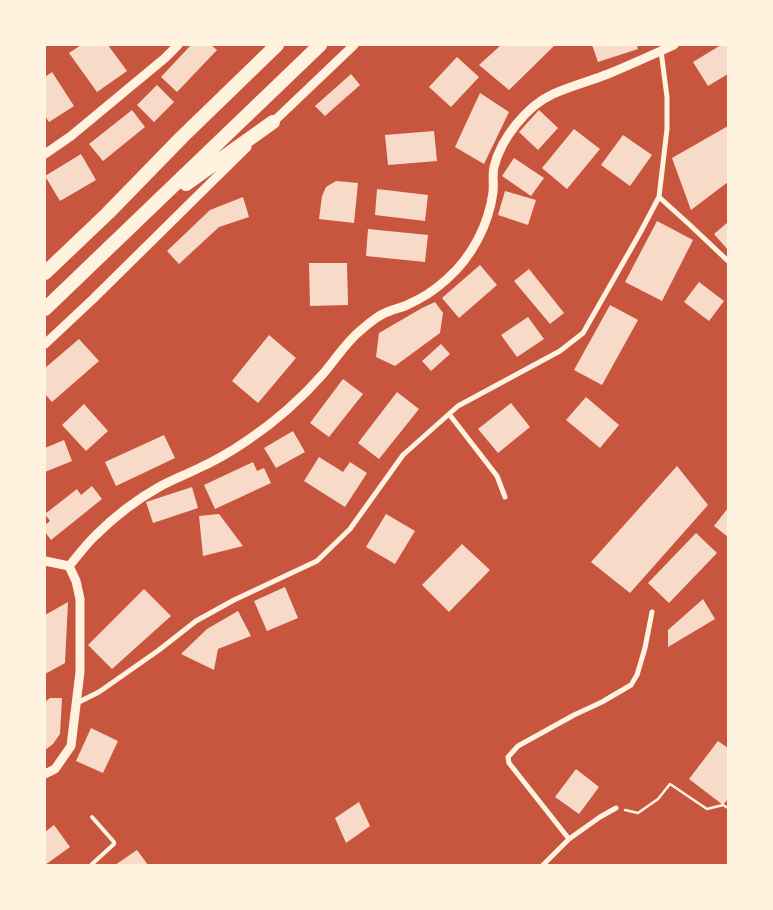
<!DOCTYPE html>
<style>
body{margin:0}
#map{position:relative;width:773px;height:910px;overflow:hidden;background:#c8553d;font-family:"DM Sans",sans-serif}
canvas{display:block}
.frame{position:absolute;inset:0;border:46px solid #fff3e0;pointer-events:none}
</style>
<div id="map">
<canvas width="773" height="910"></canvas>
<div class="frame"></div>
</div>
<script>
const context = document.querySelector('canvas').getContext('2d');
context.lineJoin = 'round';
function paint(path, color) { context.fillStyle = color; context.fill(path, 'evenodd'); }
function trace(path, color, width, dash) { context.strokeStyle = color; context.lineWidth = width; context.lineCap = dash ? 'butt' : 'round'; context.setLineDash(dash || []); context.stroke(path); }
paint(new Path2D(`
 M81,45h27l19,26 -30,21 -28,-39z
 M191,45h20l6,5 -40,42 -16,-15z
 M501,45h54l-46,45 -30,-25z
 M592,45h45l1,4 -40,13z
 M721,45h7v29l-20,12 -15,-24z
 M457,57l22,20 -28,30 -22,-20z
 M52,72l22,34 -25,16 -4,-6v-39z
 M351,74l9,11 -35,31 -10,-10z
 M157,85l17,17 -20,20 -17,-17z
 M480,93l29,19 -25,52 -29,-17z
 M132,110l13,17 -42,34 -14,-17z
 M539,110l19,18 -20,22 -19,-18z
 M728,126v56l-37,28 -19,-52z
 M574,129l26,20 -33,40 -25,-21z
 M434,131l3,30 -49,4 -3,-30z
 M623,135l29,20 -22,31 -29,-21z
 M81,154l15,26 -36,21 -15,-25z
 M514,158l30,20 -13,18 -29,-20z
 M336,181l22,2 -4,40 -35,-4 3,-23 4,-9z
 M377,189l51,6 -3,26 -50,-6z
 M505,191l31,9 -8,25 -30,-10z
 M243,197l6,20 -30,10 -40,37 -12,-13 43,-41z
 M657,221l36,19 -31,61 -37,-19z
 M728,222v28l-14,-16z
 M368,229l60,6 -3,27 -59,-6z
 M309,263h38l1,42 -38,1z
 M480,265l17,20 -38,33 -17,-20z
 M529,269l35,44 -14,11 -36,-43z
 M699,282l25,19 -15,20 -25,-19z
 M435,302l8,11 -3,20 -45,33 -19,-9 3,-24 43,-25z
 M610,305l28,15 -36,65 -28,-15z
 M528,317l16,22 -27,18 -16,-22z
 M269,335l27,23 -38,45 -26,-22z
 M79,339l20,22 -47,41 -7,-8v-26z
 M441,344l9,10 -19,17 -9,-10z
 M343,379l20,15 -34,43 -19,-14z
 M397,392l22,17 -40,50 -21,-16z
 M586,397l33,28 -19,23 -34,-28z
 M511,403l19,24 -32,26 -20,-24z
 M84,404l24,27 -22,20 -24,-26z
 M293,431l12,21 -29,16 -12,-20z
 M164,435l11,23 -59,28 -11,-24z
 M64,440l8,21 -27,11v-24z
 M319,457l24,15 7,-10 17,11 -22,34 -41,-26z
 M253,462l4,9 7,-3 7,15 -56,26 -11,-24z
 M677,466l31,39 -78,88 -39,-31z
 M92,486l10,13 -51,41 -6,-8v-7l5,-4 -5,-7 32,-25 4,6z
 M192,487l6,21 -45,15 -7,-21z
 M728,508v29l-14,-11z
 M219,514l24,32 -40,10 -4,-40z
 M386,514l29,17 -20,33 -29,-17z
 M696,533l21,20 -48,50 -21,-20z
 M462,544l28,26 -41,42 -27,-27z
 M285,587l13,31 -31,13 -13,-30z
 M144,589l27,27 -59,53 -24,-24z
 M703,599l12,20 -47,28v-17z
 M68,602l-3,61 -20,11v-59z
 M238,611l13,25 -33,13 -4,21 -33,-16 26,-25z
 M50,698h12l-2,36 -7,10 -8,6v-48z
 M91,728l27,13 -15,32 -27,-12z
 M718,741l10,7v51l-5,6 -34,-26z
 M576,769l23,18 -20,27 -24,-17z
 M359,802l11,24 -24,17 -11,-25z
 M54,825l16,22 -25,18v-33z
 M137,850l11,15h-33z`), '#f7dbc8');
trace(new Path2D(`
 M625,810l13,3 20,-14 12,-15 37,25 16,-4 5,3`), '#fff3e0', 2.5);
trace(new Path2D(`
 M91,865l23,-21v-2l-22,-25`), '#fff3e0', 4);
trace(new Path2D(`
 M659,197l32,29 37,35
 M449,414l48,62 8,21
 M77,703l22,-11 60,-42 37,-29 38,-21 83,-39 33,-32 53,-74 55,-49 102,-55 23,-18 57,-100 19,-36 8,-68v-32l-6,-46
 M569,839l-60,-76 -1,-6 10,-11 56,-31 28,-13 29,-17 6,-10 8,-27 7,-36
 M543,865l26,-26 31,-22 16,-9`), '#fff3e0', 5);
trace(new Path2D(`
 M269,126l85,-81
 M45,154l26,-18 94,-78 13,-13
 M45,344l48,-45 154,-152
 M45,561l24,5 7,15 4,18v73l-9,74 -16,23 -10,5
 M69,566c9,-10 17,-22 27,-31 19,-19 40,-35 63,-48 12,-7 26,-12 38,-18 18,-8 35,-18 51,-29 28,-19 53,-41 75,-66 13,-15 23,-32 38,-44 7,-6 16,-14 24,-17 8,-4 17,-5 24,-9 14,-6 27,-15 38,-25 25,-22 42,-55 46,-87 1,-9 -1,-17 1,-25 7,-29 33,-61 59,-73 18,-8 37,-13 55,-20 22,-9 44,-19 66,-29`), '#fff3e0', 9);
trace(new Path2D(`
 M186,184l87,-62
 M45,273l63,-60 74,-76 95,-92
 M45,309l275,-264`), '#fff3e0', 14);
</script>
